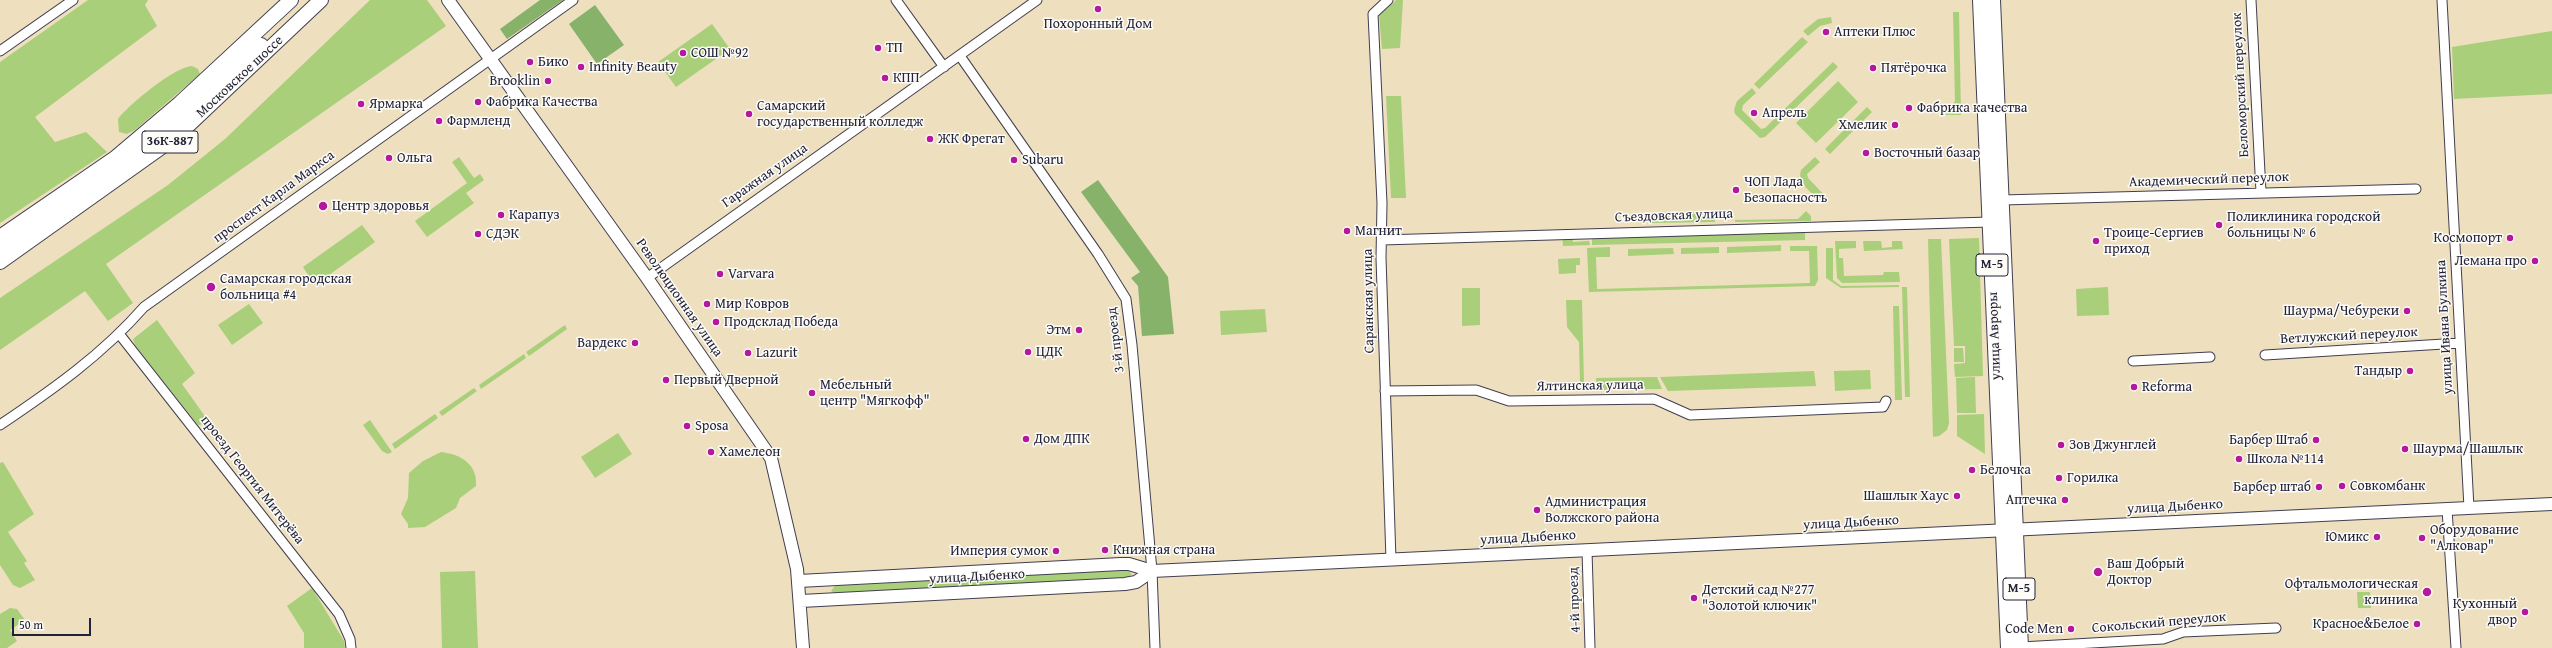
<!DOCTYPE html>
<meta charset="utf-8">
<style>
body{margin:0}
#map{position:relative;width:2552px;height:648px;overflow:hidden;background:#eedfbe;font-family:"Gentium Book Plus",serif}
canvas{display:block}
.scale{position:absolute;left:12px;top:618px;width:79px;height:18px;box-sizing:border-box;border:2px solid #22223b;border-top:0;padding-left:5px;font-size:12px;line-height:14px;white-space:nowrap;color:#22223b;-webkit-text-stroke:3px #fdfcf7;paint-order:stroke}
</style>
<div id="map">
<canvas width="2552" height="648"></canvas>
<div class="scale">50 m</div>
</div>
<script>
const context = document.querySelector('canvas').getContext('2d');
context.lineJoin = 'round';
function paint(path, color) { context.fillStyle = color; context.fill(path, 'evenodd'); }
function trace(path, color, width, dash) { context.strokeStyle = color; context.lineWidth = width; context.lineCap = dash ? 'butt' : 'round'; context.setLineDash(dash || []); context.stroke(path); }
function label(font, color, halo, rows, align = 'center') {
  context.font = font + ' "Gentium Book Plus",serif'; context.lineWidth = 3; context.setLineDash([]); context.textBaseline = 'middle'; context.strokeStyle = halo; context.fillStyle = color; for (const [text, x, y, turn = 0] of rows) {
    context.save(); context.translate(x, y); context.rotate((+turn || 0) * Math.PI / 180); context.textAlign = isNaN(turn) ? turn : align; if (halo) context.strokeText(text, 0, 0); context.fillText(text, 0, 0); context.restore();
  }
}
paint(new Path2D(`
 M88,0h60l-3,5 12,21 -122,91 20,25 31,-10 21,20 -107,71v-161z
 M370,0h57l19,26 -340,238 27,39 -25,18 -23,-30 -85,59v-52l168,-113 57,-46z
 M1396,0h7l-3,48 -18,1 -3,-34z
 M1953,12h6l2,103h-16l10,-14z
 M1831,17l1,6 -12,3 -12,10 -5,-5 15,-12z
 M712,24l18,25 -54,38 -18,-25z
 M2552,31v63l-98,5 -2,-52z
 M1802,37l6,5 -49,47 -5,-5z
 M1833,62l5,5 -73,70 -5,1 -25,-24 -1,-4 3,-9 15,-13 4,5 -13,12 -1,5 19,19 4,-1z
 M192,66l6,3 2,5 -65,56 -8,4 -8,-2 -1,-13c10,-14 58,-53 74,-53z
 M1838,81l20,21 -42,41 -20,-20z
 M1386,96h15l5,102h-15z
 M1867,107l5,5 -42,42 -5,-5z
 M459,157l15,21 6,-4 4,6 -18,13 8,10 -47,34 -12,-16 52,-38 -15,-21z
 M1815,157l5,5 -13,12 1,4 19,20 -8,2c-9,-9 -22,-17 -18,-30z
 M1806,211l5,5v5l-76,1v-2l63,-1z
 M1714,212l1,10 -65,1 -1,-10z
 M362,225l13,17 -60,43 -12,-18z
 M1562,231h10l1,11 16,-1 1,4 -27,1z
 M1805,232v8l-213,5v-11z
 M1979,238l4,138 -28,1 -1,-13 11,-1v-17h-11l-5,-107z
 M1928,239h13l8,184 -2,7 -8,6 -6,1z
 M1835,241h21v7l-17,1v9h4l1,18 39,-1 1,-3h15l1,10 -58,1 -5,-5z
 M1863,241h18l1,7 10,-1v-6h10l1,8 -39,2z
 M1781,245v6l-54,2v-6z
 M1790,246h27l1,34 -3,6 -226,6 -2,-44 23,-1v10h-14l1,32 213,-6 -1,-32h-19z
 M1719,247v6l-38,1v-6z
 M1673,248l1,6 -46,2v-7z
 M1826,248h7v32l8,6 58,-1v2l-58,1 -15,-10z
 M1580,258v7h-4v8l-17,1 -1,-15z
 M1902,287h5l3,110h-5z
 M2108,287l1,28 -32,1 -1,-27z
 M1462,288h18v37l-18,1z
 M1566,300h16l2,84h-4l-1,-42 -12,-15z
 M249,304l14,19 -31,22 -14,-20z
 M1893,306h6l3,94h-7z
 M1265,309l2,23 -46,3 -1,-24z
 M157,320l38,53 -13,11 25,35 -3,5 -6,1 -63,-80 -2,-6z
 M565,325l2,4 -38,27 -3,-4z
 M1954,348h9l1,14h-10z
 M524,354l2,4 -45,31 -2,-4z
 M1870,370l1,19 -36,2 -1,-20z
 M1814,371l2,15 -148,5 -8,-14z
 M1657,377l5,12 -65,1 -1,-12z
 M1975,377l1,36h-19l-1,-35z
 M474,388l3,3 -35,25 -3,-4z
 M435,414l3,4 -43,31 -3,-5z
 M1984,414l1,40 -28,-18v-21z
 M370,420l22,32 -4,2 -6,-3 -19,-26z
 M618,433l14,21 -37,24 -14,-21z
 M441,452c19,2 37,12 35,34l-16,12 -4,10 -31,19 -17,1v-4l-7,-10 7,-16 1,-25 14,-12z
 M3,462l31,52 -26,18 19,29 -3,2 11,17 -15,8 -7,-3 -13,-20v-102z
 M1127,570l5,4 -4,4 -292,16 -5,-3 4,-5z
 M475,571l3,77h-36l-2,-76z
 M312,588l32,53 1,7h-41v-15l-17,-27z
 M2357,592h13l1,16h-13z
 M10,608l7,1 8,11 -15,10 7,11 -10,7h-7v-34z`), '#a9cf7a');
paint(new Path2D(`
 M540,0h23l-56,39 -7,-10z
 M595,5l29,40 -27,19 -28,-40z
 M1098,180l70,97 6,57 -32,2 -4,-50 -7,-8 9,-6 -59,-80z`), '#86b26a');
const minor = new Path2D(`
 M896,0l48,67
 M1388,0l-15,14 9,189 -1,55 10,302
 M2251,0l10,192
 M2442,0l27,508
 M0,51l73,-51
 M960,56l138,198 28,45 6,46 20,226 3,77
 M2002,200l414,-11
 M1382,240l608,-18
 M647,278l390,-278
 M120,335l219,279 11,25 1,9
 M2265,355l195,-12
 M2133,361l77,-4
 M1385,391l91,-1 33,11 145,-2 36,16 193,-8 3,-6
 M0,425c52,-35 102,-70 144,-118l429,-307
 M2447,509l9,139
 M1587,551l3,97
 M2021,647l142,-8 20,-7 93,-4`);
const secondary = new Path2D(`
 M448,0l199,278 124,180 26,111 6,79
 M799,581l322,-17h8l23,7 1400,-67
 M801,601l324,-17 11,-2 16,-11`);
const primary = new Path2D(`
 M1980,0l28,648
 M1993,0l28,648
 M0,237l115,-79 65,-55 111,-103
 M0,249l143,-99 118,-105
 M0,262l177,-126 144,-136`);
trace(minor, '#413e4f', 11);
trace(secondary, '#413e4f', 14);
trace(primary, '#413e4f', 16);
trace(minor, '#fff', 9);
trace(secondary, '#fff', 12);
trace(primary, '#fff', 14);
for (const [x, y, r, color] of [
 [1098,9,4,"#b5179e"],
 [1826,32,4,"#b5179e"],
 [878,48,4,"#b5179e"],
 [683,53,4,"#b5179e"],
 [530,62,4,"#b5179e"],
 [581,67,4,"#b5179e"],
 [1873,68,4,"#b5179e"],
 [885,78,4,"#b5179e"],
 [548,81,4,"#b5179e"],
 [478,102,4,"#b5179e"],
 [361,104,4,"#b5179e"],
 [1909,108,4,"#b5179e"],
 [1754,113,4,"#b5179e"],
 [749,114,4,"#b5179e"],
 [439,121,4,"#b5179e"],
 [1895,125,4,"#b5179e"],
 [930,139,4,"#b5179e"],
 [1866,153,4,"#b5179e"],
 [389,158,4,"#b5179e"],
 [1014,160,4,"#b5179e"],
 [1736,190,4,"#b5179e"],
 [323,206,5,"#b5179e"],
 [501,215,4,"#b5179e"],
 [2219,225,4,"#b5179e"],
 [1347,231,4,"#b5179e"],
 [478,234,4,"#b5179e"],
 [2510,238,4,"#b5179e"],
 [2096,241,4,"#b5179e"],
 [2535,261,4,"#b5179e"],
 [720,274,4,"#b5179e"],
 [211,287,5,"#b5179e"],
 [707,304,4,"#b5179e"],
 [2407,311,4,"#b5179e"],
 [716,322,4,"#b5179e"],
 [1079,330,4,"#b5179e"],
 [635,343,4,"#b5179e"],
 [1028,352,4,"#b5179e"],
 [748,353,4,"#b5179e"],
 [2410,371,4,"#b5179e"],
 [666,380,4,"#b5179e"],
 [2134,387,4,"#b5179e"],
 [812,393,4,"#b5179e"],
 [687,426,4,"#b5179e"],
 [1026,439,4,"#b5179e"],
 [2316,440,4,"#b5179e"],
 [2061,445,4,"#b5179e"],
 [2405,449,4,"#b5179e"],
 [711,452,4,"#b5179e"],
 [2239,459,4,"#b5179e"],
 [1972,470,4,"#b5179e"],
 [2059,478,4,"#b5179e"],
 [2342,486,4,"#b5179e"],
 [2319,487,4,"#b5179e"],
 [1957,496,4,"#b5179e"],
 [2065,500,4,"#b5179e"],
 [1537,510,4,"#b5179e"],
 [2377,537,4,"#b5179e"],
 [2422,538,4,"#b5179e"],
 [1105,550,4,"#b5179e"],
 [1056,551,4,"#b5179e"],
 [2098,572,5,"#b5179e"],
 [2427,592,5,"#b5179e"],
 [1694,598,4,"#b5179e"],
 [2525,612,4,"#b5179e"],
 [2417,624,4,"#b5179e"],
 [2071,629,4,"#b5179e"]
]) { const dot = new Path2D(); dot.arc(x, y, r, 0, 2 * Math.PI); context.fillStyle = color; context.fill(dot); trace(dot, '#fdfcf7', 1.5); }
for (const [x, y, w] of [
 [170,142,56],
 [1992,265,32],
 [2019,589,32]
]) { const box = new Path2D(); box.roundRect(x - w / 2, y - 11, w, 22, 3); context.fillStyle = '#fdfcf7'; context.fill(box); trace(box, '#22223b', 1); }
label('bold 13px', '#22223b', null, [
 ["36К-887",170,142],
 ["М-5",1992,265],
 ["М-5",2019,589]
]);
label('14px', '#22223b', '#fdfcf7', [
 ["Похоронный Дом",1098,24,"center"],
 ["Аптеки Плюс",1834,32],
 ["ТП",886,48],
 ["СОШ №92",691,53],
 ["Бико",538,62],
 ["Infinity Beauty",589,67],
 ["Пятёрочка",1881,68],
 ["КПП",893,78],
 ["Brooklin",540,81,"right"],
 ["Фабрика Качества",486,102],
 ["Ярмарка",369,104],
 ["Самарский",757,106],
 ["государственный колледж",757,122],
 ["Фабрика качества",1917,108],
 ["Апрель",1762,113],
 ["Фармленд",447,121],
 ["Хмелик",1887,125,"right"],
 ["ЖК Фрегат",938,139],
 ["Восточный базар",1874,153],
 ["Ольга",397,158],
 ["Subaru",1022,160],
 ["ЧОП Лада",1744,182],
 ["Безопасность",1744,198],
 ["Центр здоровья",332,206],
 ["Карапуз",509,215],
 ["Поликлиника городской",2227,217],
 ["больницы № 6",2227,233],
 ["Магнит",1355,231],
 ["Троице-Сергиев",2104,233],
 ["приход",2104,249],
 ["СДЭК",486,234],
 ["Космопорт",2502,238,"right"],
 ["Лемана про",2527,261,"right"],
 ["Varvara",728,274],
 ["Самарская городская",220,279],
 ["больница #4",220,295],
 ["Мир Ковров",715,304],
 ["Шаурма/Чебуреки",2399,311,"right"],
 ["Продсклад Победа",724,322],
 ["Этм",1071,330,"right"],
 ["Вардекс",627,343,"right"],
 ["ЦДК",1036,352],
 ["Lazurit",756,353],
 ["Тандыр",2402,371,"right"],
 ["Первый Дверной",674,380],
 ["Мебельный",820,385],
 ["центр \"Мягкофф\"",820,401],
 ["Reforma",2142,387],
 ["Sposa",695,426],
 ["Дом ДПК",1034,439],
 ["Барбер Штаб",2308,440,"right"],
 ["Зов Джунглей",2069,445],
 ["Шаурма/Шашлык",2413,449],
 ["Хамелеон",719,452],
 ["Школа №114",2247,459],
 ["Белочка",1980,470],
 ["Горилка",2067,478],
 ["Совкомбанк",2350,486],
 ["Барбер штаб",2311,487,"right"],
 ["Шашлык Хаус",1949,496,"right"],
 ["Аптечка",2057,500,"right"],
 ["Администрация",1545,502],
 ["Волжского района",1545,518],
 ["Оборудование",2430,530],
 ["\"Алковар\"",2430,546],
 ["Юмикс",2369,537,"right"],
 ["Книжная страна",1113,550],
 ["Империя сумок",1048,551,"right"],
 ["Ваш Добрый",2107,564],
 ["Доктор",2107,580],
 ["Офтальмологическая",2418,584,"right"],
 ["клиника",2418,600,"right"],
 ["Детский сад №277",1702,590],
 ["\"Золотой ключик\"",1702,606],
 ["Кухонный",2517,604,"right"],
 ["двор",2517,620,"right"],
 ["Красное&Белое",2409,624,"right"],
 ["Code Men",2063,629,"right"]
], 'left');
label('14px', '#22223b', '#fdfcf7', [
 ["Московское шоссе",240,77,-43],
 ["Беломорский переулок",2241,85,-93],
 ["Гаражная улица",765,176,-35],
 ["Академический переулок",2209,180,-2],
 ["проспект Карла Маркса",274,197,-36],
 ["Съездовская улица",1674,216,-2],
 ["Революционная улица",679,298,55],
 ["Саранская улица",1369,301,-91],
 ["улица Ивана Булкина",2445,327,-93],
 ["улица Авроры",1995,336,-92],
 ["Ветлужский переулок",2349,336,-3],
 ["3-й проезд",1116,340,-97],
 ["Ялтинская улица",1590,386,-1],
 ["проезд Георгия Митерёва",252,480,52],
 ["улица Дыбенко",2175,507,-3],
 ["улица Дыбенко",1851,523,-3],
 ["улица Дыбенко",1528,538,-3],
 ["улица Дыбенко",977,577,-3],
 ["4-й проезд",1575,600,-92],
 ["Сокольский переулок",2159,623,-5]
]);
</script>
